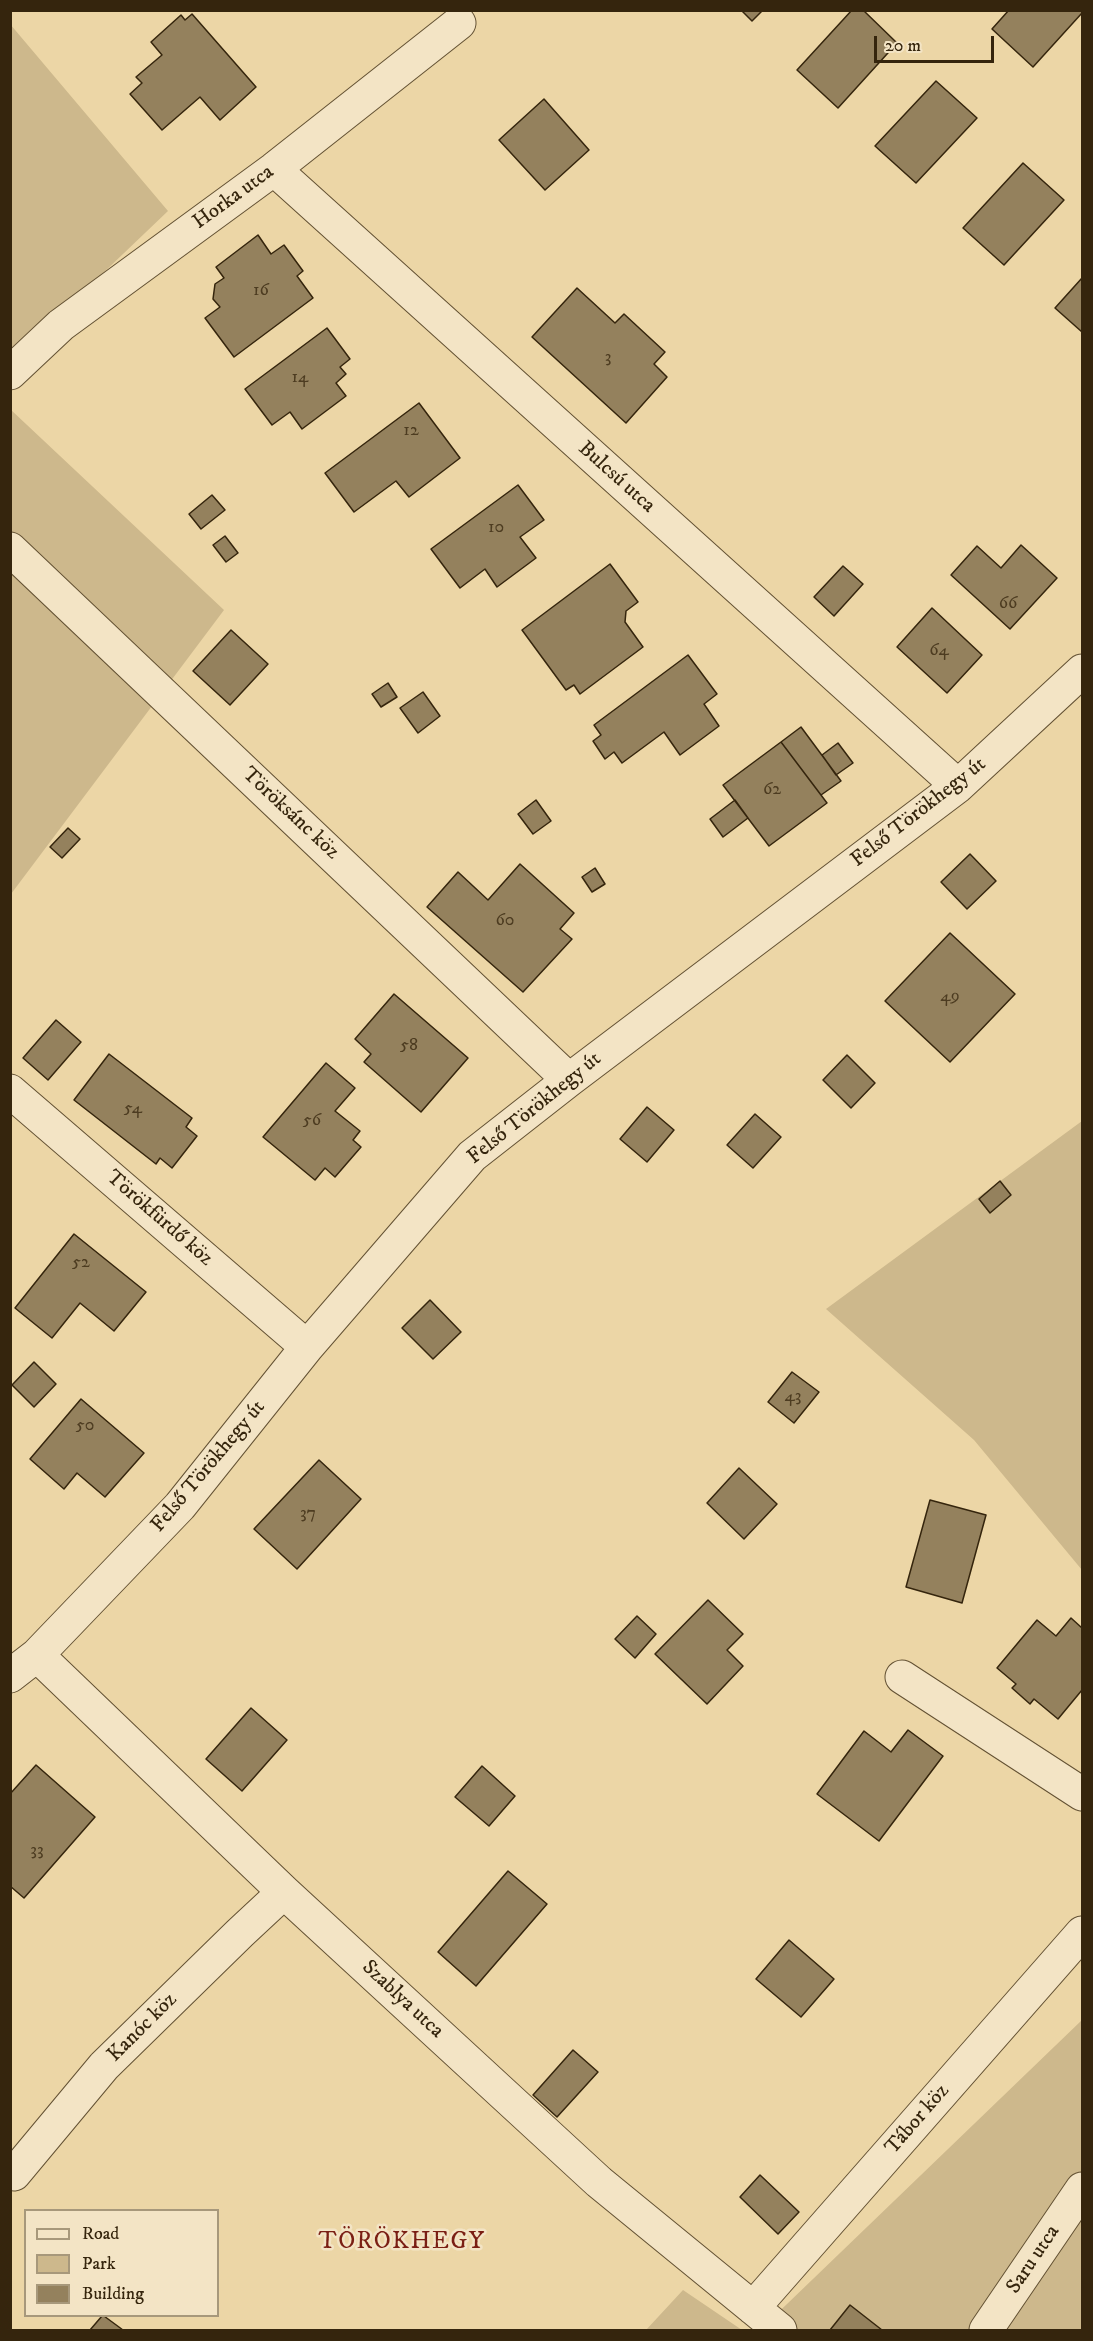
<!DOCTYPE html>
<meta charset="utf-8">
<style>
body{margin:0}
#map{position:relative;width:1093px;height:2341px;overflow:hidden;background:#ecd6a6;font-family:"IM FELL DW Pica",serif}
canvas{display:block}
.frame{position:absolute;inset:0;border:12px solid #35250d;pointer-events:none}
.legend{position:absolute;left:24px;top:2209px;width:195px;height:108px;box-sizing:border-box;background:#f3e4c5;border:2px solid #a7987b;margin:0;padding:8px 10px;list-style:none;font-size:18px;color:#35250d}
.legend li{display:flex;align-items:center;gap:12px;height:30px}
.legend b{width:30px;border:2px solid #a7987b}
.scale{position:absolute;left:874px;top:36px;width:120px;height:27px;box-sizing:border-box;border:3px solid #35250d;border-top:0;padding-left:8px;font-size:18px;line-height:21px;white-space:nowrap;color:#35250d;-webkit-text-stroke:4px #f3e4c5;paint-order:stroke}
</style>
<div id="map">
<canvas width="1093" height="2341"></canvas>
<div class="frame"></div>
<ul class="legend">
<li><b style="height:8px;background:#f3e4c5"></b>Road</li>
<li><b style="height:16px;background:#cdb88c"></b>Park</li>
<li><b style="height:16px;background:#94815d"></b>Building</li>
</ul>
<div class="scale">20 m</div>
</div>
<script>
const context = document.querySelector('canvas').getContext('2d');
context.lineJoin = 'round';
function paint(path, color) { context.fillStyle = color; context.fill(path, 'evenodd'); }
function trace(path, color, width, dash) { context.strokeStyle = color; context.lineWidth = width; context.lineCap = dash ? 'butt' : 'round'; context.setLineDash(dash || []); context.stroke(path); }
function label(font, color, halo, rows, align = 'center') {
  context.font = font + ' "IM FELL DW Pica",serif'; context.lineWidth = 5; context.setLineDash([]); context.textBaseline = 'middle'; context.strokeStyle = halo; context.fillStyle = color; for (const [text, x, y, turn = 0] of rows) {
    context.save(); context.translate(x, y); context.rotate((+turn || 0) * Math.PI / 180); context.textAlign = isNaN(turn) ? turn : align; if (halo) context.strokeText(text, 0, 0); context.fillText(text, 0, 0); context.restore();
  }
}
paint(new Path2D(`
 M10,24l158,187 -157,150h-1z
 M10,409l214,201 -213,284h-1z
 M1082,1121v449l-108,-130 -148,-131z
 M1082,2020v310h-322z
 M683,2290l59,40h-96z`), '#cdb88c');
const building = new Path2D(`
 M741,10h22l-11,11z
 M852,10h11l34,33 -59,65 -41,-38z
 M1009,10h73v3l-49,54 -41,-38z
 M192,14l64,73 -36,33 -20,-23 -38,33 -32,-36 12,-11 -6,-6 26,-22 -11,-13 30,-27 4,5z
 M936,81l41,37 -61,65 -41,-37z
 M544,99l45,51 -44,40 -46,-50z
 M1023,163l41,37 -60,65 -41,-37z
 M258,235l13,19 13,-9 19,26 -6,5 16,22 -79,59 -29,-39 15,-11 -7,-8 2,-15 9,-6 -8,-11z
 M1082,278v54l-27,-24z
 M577,288l38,35 9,-9 41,38 -11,12 13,13 -41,46 -94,-86z
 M327,328l23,31 -10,8 6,7 -10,9 10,13 -44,33 -12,-17 -18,13 -27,-36z
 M419,403l41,55 -51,39 -13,-16 -42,31 -29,-39z
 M518,485l26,35 -24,17 16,21 -39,29 -12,-18 -25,19 -29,-39z
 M212,495l13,15 -24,19 -12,-15z
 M225,536l13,17 -12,9 -13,-17z
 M1021,545l36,33 -47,51 -59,-54 26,-29 24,22z
 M610,564l28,38 -12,9 -1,11 18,25 -63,47 -6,-9 -8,5 -44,-60z
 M843,566l20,18 -29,32 -20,-19z
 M932,608l50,47 -35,38 -50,-46z
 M231,630l37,34 -38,41 -37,-34z
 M688,655l29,39 -13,10 15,22 -39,29 -16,-23 -42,31 -8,-11 -9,7 -12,-18 8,-6 -7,-10z
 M388,683l9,14 -16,10 -9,-13z
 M423,692l17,24 -22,17 -18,-25z
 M801,727l40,54 -20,14 -40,-53z
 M781,742l46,61 -58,43 -46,-61z
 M838,743l15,20 -17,12 -14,-20z
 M536,800l15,21 -18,13 -15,-20z
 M735,800l13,18 -25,19 -13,-18z
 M68,828l12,11 -18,19 -12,-11z
 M970,854l26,27 -29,28 -26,-27z
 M520,864l54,49 -14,16 12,10 -49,53 -96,-85 31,-35 30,28z
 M595,868l10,16 -13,8 -10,-15z
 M950,933l65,61 -65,68 -65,-61z
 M394,994l74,64 -47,54 -57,-50 7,-8 -16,-15z
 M56,1020l25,22 -33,38 -25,-22z
 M109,1054l83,64 -6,9 11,9 -25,32 -12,-10 -4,6 -82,-64z
 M847,1055l28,28 -24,25 -28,-28z
 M326,1063l29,25 -20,23 25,20 -7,9 8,7 -26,30 -10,-9 -10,12 -52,-43z
 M647,1107l27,23 -27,32 -27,-23z
 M755,1114l26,23 -28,31 -26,-23z
 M1000,1181l11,14 -21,18 -11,-14z
 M74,1234l72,58 -32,39 -34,-28 -28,35 -37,-30z
 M430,1300l31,32 -28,27 -31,-31z
 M34,1362l22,22 -22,23 -22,-22z
 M792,1372l27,20 -25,31 -26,-21z
 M81,1399l63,54 -39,44 -28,-24 -13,16 -34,-30z
 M319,1460l42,39 -64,70 -43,-40z
 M739,1468l38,36 -33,35 -37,-36z
 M930,1500l56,15 -24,88 -56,-16z
 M708,1600l35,34 -16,16 16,16 -36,38 -52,-50z
 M637,1616l19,18 -21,24 -20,-19z
 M1071,1618l11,10v62l-24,29 -24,-20 -4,5 -18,-16 4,-4 -19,-16 40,-48 19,16z
 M251,1708l36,32 -45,51 -36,-32z
 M908,1730l35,26 -64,85 -62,-47 47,-63 27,21z
 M36,1765l59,52 -71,81 -14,-12v-92z
 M482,1766l33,30 -26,30 -34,-29z
 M508,1871l39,33 -71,82 -38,-34z
 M789,1940l45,39 -33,38 -45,-38z
 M573,2050l25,22 -41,45 -24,-22z
 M760,2175l39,37 -21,22 -38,-37z
 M850,2305l32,25h-52z
 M102,2316h2l19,14h-33z`);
paint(building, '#94815d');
trace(building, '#35250d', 1.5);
const minor = new Path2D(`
 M274,169l684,617
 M10,373l51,-48 213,-156 185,-146
 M10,549l559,531
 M10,1091l297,256
 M37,1655l247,237 315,290 181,148
 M10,1676l27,-21 143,-149 127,-159 165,-191 97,-76 389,-294 124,-115
 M902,1677l180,117
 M14,2174l90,-108 136,-133 44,-41
 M753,2308l329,-375
 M986,2330l96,-141`);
trace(minor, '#635133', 35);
trace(minor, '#f3e4c5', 33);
label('18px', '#4d3c21', null, [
 ["16",261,291],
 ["3",608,358],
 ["14",300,378],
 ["12",411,431],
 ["10",496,528],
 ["66",1008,604],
 ["64",939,651],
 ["62",772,790],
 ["60",505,921],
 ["49",950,997],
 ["58",409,1046],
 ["54",133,1109],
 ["56",312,1121],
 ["52",81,1263],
 ["43",793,1397],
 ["50",85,1426],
 ["37",308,1514],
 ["33",37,1851]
]);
label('21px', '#35250d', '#f3e4c5', [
 ["Horka utca",234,198,-36],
 ["Bulcsú utca",616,478,42],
 ["Felső Törökhegy út",919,813,-38],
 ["Töröksánc köz",290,814,43],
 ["Felső Törökhegy út",535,1109,-39],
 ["Törökfürdő köz",159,1219,41],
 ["Felső Törökhegy út",209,1467,-50],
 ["Szablya utca",402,2000,43],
 ["Kanóc köz",143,2028,-45],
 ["Tábor köz",918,2120,-49],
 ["Saru utca",1034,2260,-56]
]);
context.letterSpacing = '1.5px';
label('24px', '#7a1f14', '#f3e4c5', [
 ["TÖRÖKHEGY",402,2243]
]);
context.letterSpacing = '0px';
</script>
